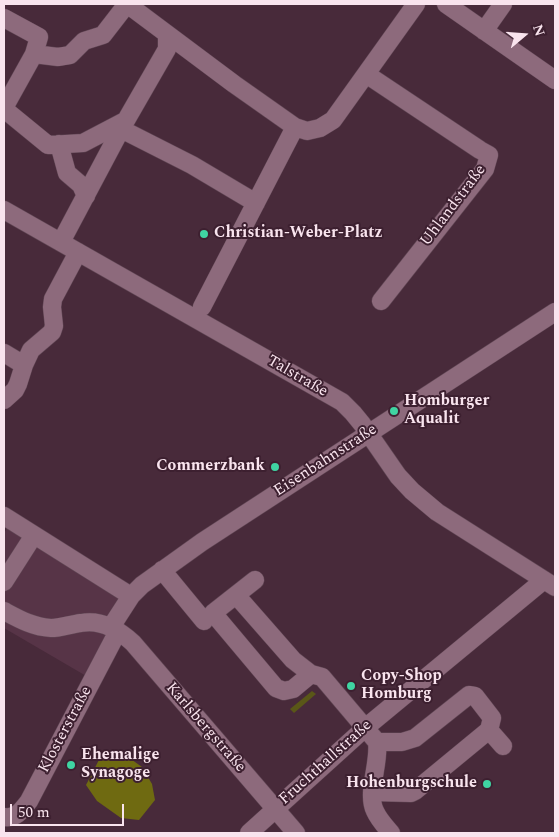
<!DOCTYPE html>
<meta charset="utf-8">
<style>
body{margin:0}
#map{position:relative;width:559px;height:837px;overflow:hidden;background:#482a3a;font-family:Spectral,serif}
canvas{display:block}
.frame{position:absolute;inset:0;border:5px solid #f9e4ee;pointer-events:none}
.north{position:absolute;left:499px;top:10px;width:50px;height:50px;-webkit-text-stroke:4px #3d2030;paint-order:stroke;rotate:72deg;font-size:14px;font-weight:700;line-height:20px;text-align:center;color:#f9e4ee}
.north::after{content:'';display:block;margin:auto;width:18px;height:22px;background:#f9e4ee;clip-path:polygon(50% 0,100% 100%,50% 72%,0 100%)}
.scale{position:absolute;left:10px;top:804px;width:114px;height:22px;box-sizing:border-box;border:2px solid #f9e4ee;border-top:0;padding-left:6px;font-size:15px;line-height:18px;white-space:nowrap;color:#f9e4ee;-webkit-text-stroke:4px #3d2030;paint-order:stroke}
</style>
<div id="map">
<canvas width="559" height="837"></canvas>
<div class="frame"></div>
<div class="north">N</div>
<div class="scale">50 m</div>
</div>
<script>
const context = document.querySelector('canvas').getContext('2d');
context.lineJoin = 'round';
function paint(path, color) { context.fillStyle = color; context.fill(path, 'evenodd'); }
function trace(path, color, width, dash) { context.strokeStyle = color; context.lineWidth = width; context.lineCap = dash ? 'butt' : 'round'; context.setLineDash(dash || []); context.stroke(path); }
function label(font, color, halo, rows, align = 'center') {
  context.font = font + ' Spectral,serif'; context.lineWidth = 4; context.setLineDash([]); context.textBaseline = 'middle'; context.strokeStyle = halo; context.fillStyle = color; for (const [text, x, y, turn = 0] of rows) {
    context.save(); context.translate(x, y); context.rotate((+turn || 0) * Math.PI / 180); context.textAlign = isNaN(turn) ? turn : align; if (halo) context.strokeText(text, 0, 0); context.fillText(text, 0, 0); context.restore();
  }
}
paint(new Path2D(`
 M8,527l126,65 -41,88 -89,-52v-95z`), '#573447');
paint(new Path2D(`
 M312,691l4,3 -22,19 -4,-4z`), '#5a5718');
paint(new Path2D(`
 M108,752h13l21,15 10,17 3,16 -16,20 -18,-2 -24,-17 -11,-16 15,-29z`), '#6f6a11');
const minor = new Path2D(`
 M127,4l107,80 61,43 12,4 13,-3 13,-8 83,-116
 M446,4l109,76
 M4,18l35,19 -5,17 24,3 12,-2 14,-14 19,-6 24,-31
 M484,31l19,-27
 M366,74l114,76 9,5 -4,14 -104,132
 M4,108l30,-54
 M4,109l44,36 35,-2 42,-22
 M121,129l71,36 64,38
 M59,144l8,29 14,12 5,11
 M4,210l338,192 11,11 9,11 36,52 14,15 25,21 118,75
 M61,242l60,-113 46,-80v-14
 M202,307l93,-180
 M4,353l20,12
 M4,400l11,-10 3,-6 6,-19 7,-15 21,-18 2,-6 -2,-19 1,-8 25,-47
 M4,516l127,80
 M162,570l42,51
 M255,580l-42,33 63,75 8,3 9,-2 18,-15
 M4,582l30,-47
 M236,595l57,65 18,14 11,3 55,65c3,21 -11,51 -2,69 4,9 10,15 16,22
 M4,611c15,8 29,16 47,17 10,0 20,-4 30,-5 21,-4 38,7 52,20l163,190
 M111,627l20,-31 11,-11 60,-43 353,-230
 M489,730l14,16
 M373,792l38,1 4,-2 74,-61 3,-12 -17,-22 -6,-1 -54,43 -13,4h-25
 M4,817c12,2 18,-7 25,-16l89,-170
 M249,833l116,-105 179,-148`);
trace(minor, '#624856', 19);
trace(minor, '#8d6a7c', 18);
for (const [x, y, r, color] of [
 [204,234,5,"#3fd4a2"],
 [394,411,5,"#3fd4a2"],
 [275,467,5,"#3fd4a2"],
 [351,686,5,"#3fd4a2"],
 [71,765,5,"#3fd4a2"],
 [487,784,5,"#3fd4a2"]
]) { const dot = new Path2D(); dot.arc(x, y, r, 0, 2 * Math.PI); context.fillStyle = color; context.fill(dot); trace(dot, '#3d2030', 2); }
label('16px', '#f9e4ee', '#3d2030', [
 ["Uhlandstraße",454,206,-53],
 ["Talstraße",297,377,30],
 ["Eisenbahnstraße",326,461,-33],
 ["Karlsbergstraße",205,728,49],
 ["Klosterstraße",66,730,-62],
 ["Fruchthallstraße",326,763,-42]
]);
label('bold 16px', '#f9e4ee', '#3d2030', [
 ["Christian-Weber-Platz",214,234],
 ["Homburger",404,402],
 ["Aqualit",404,420],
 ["Commerzbank",265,467,"right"],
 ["Copy-Shop",361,677],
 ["Homburg",361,695],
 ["Ehemalige",81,756],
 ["Synagoge",81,774],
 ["Hohenburgschule",477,784,"right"]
], 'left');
</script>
